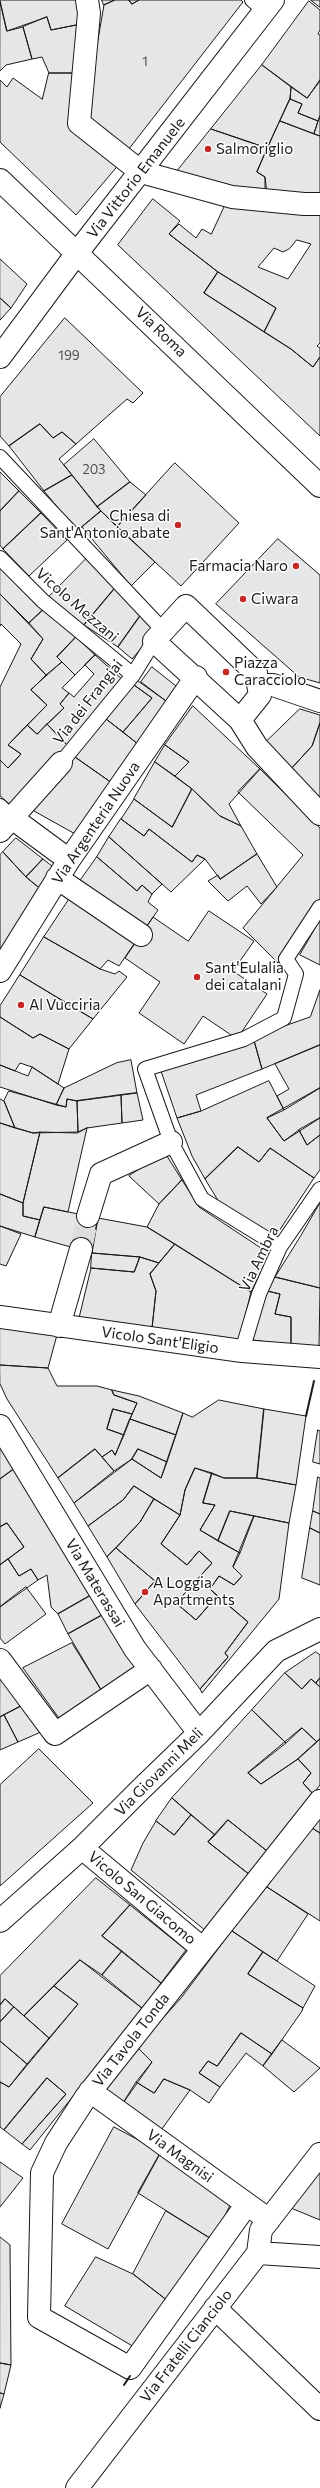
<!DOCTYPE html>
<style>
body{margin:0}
canvas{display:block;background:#fff}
</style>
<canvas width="320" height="2488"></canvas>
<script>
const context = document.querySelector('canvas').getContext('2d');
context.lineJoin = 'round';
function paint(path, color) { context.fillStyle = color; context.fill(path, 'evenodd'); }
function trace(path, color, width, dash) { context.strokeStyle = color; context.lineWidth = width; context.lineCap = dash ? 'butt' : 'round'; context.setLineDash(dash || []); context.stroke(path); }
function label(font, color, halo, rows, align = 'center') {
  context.font = font + ' Commissioner,sans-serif'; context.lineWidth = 3; context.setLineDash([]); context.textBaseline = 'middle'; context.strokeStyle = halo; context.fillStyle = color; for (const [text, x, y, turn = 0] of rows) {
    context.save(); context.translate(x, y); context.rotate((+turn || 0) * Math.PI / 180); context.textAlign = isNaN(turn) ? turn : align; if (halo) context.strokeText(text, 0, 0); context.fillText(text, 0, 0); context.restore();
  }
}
const building = new Path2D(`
 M0,0h78l3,24 -30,6 -4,-13 -40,14z
 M102,0h13l-11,5z
 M115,0h14l3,4 7,-4h102l2,2 -118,152 -41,-34 20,-115z
 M129,0h10l-7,4z
 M311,0h9v7z
 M0,1l7,30 16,-4 9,32 -26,6 -6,6z
 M309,1l11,9v20l-2,4 2,1v46l-13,17 -45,-33z
 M47,17l4,13 30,-6 -2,49h-30l-7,-16 -10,2 -9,-32z
 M262,65l29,22 -1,12 -23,49 -56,-19z
 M49,73h30l-6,50 48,39 -45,53 -76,-73v-62l7,7 6,-9 29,21z
 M320,80v36l-2,5 -20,-8 4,-9 -12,-5 1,-12 16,11z
 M290,99l12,5 -4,9 20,8 -4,13 -34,-13z
 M320,116v20l-6,-2z
 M280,121l40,15v58l-53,-1 -2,-16 -8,-5z
 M211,129l56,19 -10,24 8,5v16l-91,-18z
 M153,199l27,22 -11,13 49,38 -14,21 87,56 22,18 7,-10v79l-202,-191z
 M228,199l92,12v132l-3,3 3,2v9l-7,10 -22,-18 -27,-17 12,-24 -58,-36 -49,-38 10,-10 17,14 6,-9 9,5zM297,240l14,4 -23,35 -30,-12 16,-19 9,4 6,-3z
 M0,259l27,25 -16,24 -11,-10z
 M218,272l58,36 -12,24 -60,-39z
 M0,298l11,10 -11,12z
 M65,318l78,75 -10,10 -6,-4 -51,45 -14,-12 -9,6 -13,-14 -31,22 -9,-10v-39z
 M40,424l13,14 9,-6 14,12 -17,15 13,16 -28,16 -35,-45z
 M94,439l36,43 -33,25 -33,-42z
 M175,463l64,60 -58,63 -64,-59z
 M0,472l19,19 -19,20z
 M72,475l29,36 -24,20 -33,-40z
 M130,482l16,13 -29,32 -20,-20z
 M19,491l22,22 -38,36 -3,-4v-34z
 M101,511l54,51 -24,24 -49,-59z
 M41,513l26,27 -38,36 -26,-27z
 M278,539l42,36v108l-21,-6 -83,-73z
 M87,558l28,30 -31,37 -38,-25z
 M0,566l45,42 -16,15 -29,-29z
 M115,588l25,28 -22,31 -34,-22z
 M0,594l43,45 -12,20 15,16 -15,15 16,15 -39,40 13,9 -13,14 -8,-8v-73l21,-43 -20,-20 -1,2z
 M45,608l31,29 -19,20 5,5 -16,13 -15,-16 12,-20 -14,-16z
 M140,616l16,15 -24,28 -14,-12z
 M76,637l19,18 -20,20 -18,-18z
 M95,655l29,26 -55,66 -22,-23 17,-16 -4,-4 9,-11 5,4 20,-23 -9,-9z
 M62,662l13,13 -13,13 7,5 -9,11 4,4 -27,26 -10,-9 20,-20 -16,-15z
 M152,667l24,19 -10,15 -25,-19z
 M138,681l28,20 -28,43 -15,-12 29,-34 -18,-13z
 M134,685l18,13 -29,34 -17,-13z
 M193,706l67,63 -31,35 12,22 -21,-10 -28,-27 -17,-13 14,-14 -24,-17z
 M300,709l20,6v8l-8,23 -22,24 -27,-25z
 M106,719l32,25 -26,39 -40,-28z
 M320,723v78l-30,-31 22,-24z
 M47,724l22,23 -55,61 -14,-12v-36l8,8 13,-14 -13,-9 19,-20 10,9z
 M165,745l24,17 -14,14 -20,-14z
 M75,757l37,26 -35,52 -43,-24z
 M155,762l37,27 -20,38 -38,-28z
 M260,769l60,59v73l-42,62 -35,-35 60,-73 -65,-63z
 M192,789l28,27 21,10 16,28 -37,25 -15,-20 -8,-4 -5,7 -43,-33 -5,7 -23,-17 13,-20 38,28z
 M121,819l23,17 5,-7 43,33 5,-7 8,4 -34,33 -62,-55z
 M109,837l53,47 -10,10 -10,-9 -5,6 -40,-34z
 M16,838l27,21 -17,18 -23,-25z
 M3,852l23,25 17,14 -43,68v-104z
 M257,854l20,33 -16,17 -14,-18 -19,15 -20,-20 10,-6 2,4z
 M97,857l40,34 5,-6 10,9 -4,8 10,8 -13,19 -65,-48z
 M43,859l14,11 -14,21 -17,-14z
 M70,898l66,43 -17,25 -11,-6 -8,9 -56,-32z
 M209,911l45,30 -21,30 34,23 -30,45 -34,-23 -19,28 -45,-31 21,-31 -35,-24 28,-41 35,24z
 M320,920v45l-20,-10z
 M44,937l56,32 15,5 4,-3 8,6 -34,42 -73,-44z
 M20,975l73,44 -24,30 -29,-15 -7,4 -33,-21v-11z
 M320,990v55l-58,24 -9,-32 57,-20z
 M0,1017l33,21 7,-4 29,15 -11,35 -26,-17 -12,-4 -5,8 -15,-6z
 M253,1037l9,32 -66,26 5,16 -24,7 -16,-47z
 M320,1045v43l-36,22 -7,-14 12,-7 -14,-25z
 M131,1060l6,33 -60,8 -10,-2 -1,8 -10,-2 8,-17 52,-25z
 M0,1065l28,11 4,-9 32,21 -8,17 -56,-18z
 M269,1081l15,29 -17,8 17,23 15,-11 8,15 13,-10v35l-6,8 -44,-30 -11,14 -21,-15 -33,32 -13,-23 -15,-38 24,-7z
 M320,1088v30l-36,23 -17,-23z
 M9,1091l57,16 1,-8 10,2 1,31 -45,1 -18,-5 -11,-27z
 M137,1093l6,27 -21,3 -1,-28z
 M121,1095l1,28 -35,5 -9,4 -1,-31z
 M0,1099l4,2 11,27 -15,-5z
 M320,1118v17l-13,10 -8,-15z
 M0,1123l33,10 7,-1 -17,71 -23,-9z
 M87,1128l-19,84 -24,-5 -4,13 -17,-4v-13l17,-71 37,1z
 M238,1147l21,15 11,-14 44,30 -39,59 -56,-35 -14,-23z
 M165,1153l17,27 -23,24 -30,-28z
 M182,1180l17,27 71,47 -19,38 -104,-65 12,-23z
 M0,1194l23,9v13l17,4 -5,17 -35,-11z
 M320,1203v85l-45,-11 25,-40z
 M44,1207l54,11 -6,35 -57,-16z
 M98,1218l49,9 28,17 -16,19 -19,-6 -48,-4z
 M0,1226l21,8 -15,32 -6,-2z
 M175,1244l76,48 -12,49 -87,-13 4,-37 -6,-17z
 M92,1253l48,4 -6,15 -43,-4z
 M140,1257l19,6 -9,11 6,17 -4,37 -73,-10 12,-50 43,4z
 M275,1277l45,11 -1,60 -28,-3v-28l-16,-3 5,-20 -13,-3z
 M267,1291l13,3 -5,20 16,3v28l-38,-5z
 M0,1327l57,8 -9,33 -48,-3z
 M0,1365l48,3 9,18h40l15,4 2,5 23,8 -5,11 -19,-5 -6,20 17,6 -9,20 -3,-5 -10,7 -7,-8 -37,29 -51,-79 -7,-15z
 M112,1390l27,6 44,17 -7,22 -46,-16 7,-16 -23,-8z
 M219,1400l45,9 -7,69h-33l-29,-10 -10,22 -5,25 -46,-29 -11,14 -35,26 -14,-23 58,-44 29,19 22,-65 9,4z
 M113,1409l19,5 -8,21 -17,-6z
 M264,1409l42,7 -10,69 -39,-7z
 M130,1419l46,16 -9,27 -29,-13 -6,10 -18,12 -12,-14 10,-7 3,5z
 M318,1430l2,1v33l-7,-2z
 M0,1443l18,23 -18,13z
 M95,1449l19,22 -40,32 -16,-25z
 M138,1449l29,13 -6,16 -29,-19z
 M18,1466l75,128 -35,20 -7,-7 -4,-32 -9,5 -7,-11 -12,7 -11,-17 16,-12 -17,-24 -7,4v-48z
 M195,1468l17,5 -9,30 12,2 -15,25 40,23 -7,14 9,9 -8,9 -15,-9 -9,13 7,7 -21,24 -20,-17 36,-40 -13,-12 -12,14 -26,-21 19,-29 5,-25z
 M212,1473l12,5h33l39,7 -7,38 -59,-12 -12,30 -18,-11 15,-25 -12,-2z
 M318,1477l2,1v36l-7,-3z
 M134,1486l20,13 -14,23 -33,35 -19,-31 35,-26z
 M154,1499l26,16 -19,29 26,21 12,-14 13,12 -36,40 20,17 21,-24 31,26 -23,31 3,4 -28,32 -65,-85 20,-23 -39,-33 24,-26z
 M230,1511l24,5 -14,37 -22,-12z
 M313,1511l7,3v19l-10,-5z
 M254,1516l35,7 -10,76 -77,94 -2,-4 28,-32 -3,-4 23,-31 -38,-33 9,-13 15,9 8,-9 -9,-9z
 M7,1523l17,24 -24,18v-38z
 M310,1528l10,5v52l-18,-7z
 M116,1548l39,33 -20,23 -28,-47z
 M8,1559l11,17 12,-7 7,11 -38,27v-42z
 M26,1587l20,27 -41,30 -5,-6v-31z
 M93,1594l11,20 -36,20 -10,-20z
 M104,1614l33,55 -34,24 -35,-59z
 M72,1643l31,50 -42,28 -38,-53z
 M316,1652l4,3v23l-4,5 -5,-4 -9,10 -17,-16z
 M0,1671l23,34 -23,12z
 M285,1673l17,16 9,-10 9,8v52l-3,3 -15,-14 -16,15 -34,-33z
 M320,1678v9l-4,-4z
 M23,1705l18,27 -23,10 -14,-27z
 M252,1710l34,33 -38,30 13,11 37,-25 13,14 -8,10 10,11 -46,57 -39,-31 -13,15 -43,-37z
 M4,1715l14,27 -18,8v-33z
 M302,1728l15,14 -19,17 -37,25 -13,-11z
 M320,1739v46l-7,9 -10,-11 8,-10 -13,-14z
 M39,1749l54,54 -93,83v-101z
 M172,1798l19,17 -17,20 -18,-14z
 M191,1815l24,20 -7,7 42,33 -44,56 -75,-61 12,-27 13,-22 18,14z
 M320,1817v16l-8,-5z
 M228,1820l39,31 -17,24 -42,-33z
 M312,1828l8,5v88l-53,-34z
 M96,1878l34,27 -28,31 20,15 -20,24 -22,-15 -56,56 -19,-17 -5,6v-29z
 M267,1887l41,27 -31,47 -45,-30z
 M130,1905l56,45 -25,33 -59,-47z
 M232,1931l31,21 -15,22 55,34 -1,3 -30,43 -31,-21 -24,33 -9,-5 -9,12 21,14 -11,16 -19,-13 -26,-11 -10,14 -18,-11 16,-20 -15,-15 44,-49z
 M122,1951l39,32 -18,26 -41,-34z
 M263,1952l52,34 -12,22 -55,-34z
 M80,1960l63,49 -113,141 -8,-6 44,-50 -19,-16 -43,52 -4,-3v-45l9,5 69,-83 -24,-18z
 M54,1986l24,18 -29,34 -25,-22z
 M5,1999l9,8 -14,15v-17z
 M14,2007l35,31 -22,26 -27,-23v-19z
 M241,2033l31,21 -9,12 -17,-13 -26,34 -21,-14 9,-12 9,5z
 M282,2040l38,28 -26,24 -31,-26z
 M0,2041l27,23 -18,23 -9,-5z
 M137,2047l15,15 -31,44 -18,-13z
 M47,2078l19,16 -44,50 -18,-14z
 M164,2079l26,11 -31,43 -38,-27 15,-24 18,11z
 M114,2127l47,25 -53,97 -46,-25z
 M161,2152l71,49 -19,39 -75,-47z
 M0,2162l23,16 -23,29z
 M320,2164v56l-34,-14z
 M166,2211l47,29 -45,61 -35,-27z
 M0,2237l10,8 1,120 -11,-2z
 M96,2257l37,17 35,27 -34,46 -69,-41z
 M0,2363l11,2 -7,29 -4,-1z
 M0,2393l4,1 -4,14z`);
paint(building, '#e6e6e6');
trace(building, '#1a1a1a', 1);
trace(new Path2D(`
 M81,1249l7,-33`), '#ddd', 22, [22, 11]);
const lane = new Path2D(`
 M252,0l13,11
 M0,457l163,173
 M0,558l43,43 90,74
 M61,763l72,-88 21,-34
 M0,806l12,12
 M280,1247l-78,-48 -31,-57 -26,-73 99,-30 40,-21 12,-44 -10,-15 34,-52
 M242,1351l17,-57 21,-47 40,-58`);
const street = new Path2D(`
 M87,0l2,13 -10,110 62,49 91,25 72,7h16
 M0,357l77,-104 196,-253
 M259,685h14l47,16
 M240,720l20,-25 -4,-22 -70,-67 -32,35 86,79 17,27 63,67
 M12,818l57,42
 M0,831l61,-68
 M57,878l84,57
 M0,971l69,-111 127,-183
 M88,1216l13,-42 70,-32
 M0,1317l242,34 78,6
 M59,1326l22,-77
 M0,1426l135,223 64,84
 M0,1660l55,74 96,-65
 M82,1848l121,101
 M0,1921l82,-73 57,-57 60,-58 77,-82 44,-22
 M90,2091l179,129
 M247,2204l-117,164 -91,-51 3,-144 14,-30 30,-46 234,-296
 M258,2253l3,-23 59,-76
 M258,2253l62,4
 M215,2308l105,101
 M77,2488l181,-235`);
const secondary = new Path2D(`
 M0,180l320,306`);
trace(lane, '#1a1a1a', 16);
trace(street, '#1a1a1a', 24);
trace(secondary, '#1a1a1a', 24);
trace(lane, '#fff', 14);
trace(street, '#fff', 22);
trace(secondary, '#fff', 22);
trace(new Path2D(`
 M306,1416l8,-35
 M124,2385l6,-9`), '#1a1a1a', 2);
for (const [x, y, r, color] of [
 [208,149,4,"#c62828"],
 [178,525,4,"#c62828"],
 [296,566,4,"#c62828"],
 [243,599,4,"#c62828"],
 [226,672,4,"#c62828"],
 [197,977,4,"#c62828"],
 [21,1005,4,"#c62828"],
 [145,1592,4,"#c62828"]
]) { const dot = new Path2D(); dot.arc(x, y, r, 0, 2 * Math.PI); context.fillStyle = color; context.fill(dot); trace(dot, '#fff', 1.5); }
label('13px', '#4d4d4d', null, [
 ["1",145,62],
 ["199",69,356],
 ["203",94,470]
]);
label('15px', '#1a1a1a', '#fff', [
 ["Salmoriglio",216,149],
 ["Chiesa di",170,516,"right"],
 ["Sant'Antonio abate",170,533,"right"],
 ["Farmacia Naro",288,566,"right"],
 ["Ciwara",251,599],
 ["Piazza",234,663],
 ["Caracciolo",234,680],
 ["Sant'Eulalia",205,968],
 ["dei catalani",205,985],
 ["Al Vucciria",29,1005],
 ["A Loggia",153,1583],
 ["Apartments",153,1600]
], 'left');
label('15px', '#1a1a1a', '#fff', [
 ["Via Vittorio Emanuele",136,178,-52],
 ["Via Roma",161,332,44],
 ["Vicolo Mezzani",77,605,41],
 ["Via dei Frangiai",88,702,-52],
 ["Via Argenteria Nuova",96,823,-56],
 ["Via Ambra",259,1259,-64],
 ["Vicolo Sant'Eligio",160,1340,8],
 ["Via Materassai",95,1583,59],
 ["Via Giovanni Meli",159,1772,-45],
 ["Vicolo San Giacomo",142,1898,40],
 ["Via Tavola Tonda",131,2040,-52],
 ["Via Magnisi",180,2156,36],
 ["Via Fratelli Cianciolo",186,2346,-52]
]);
</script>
